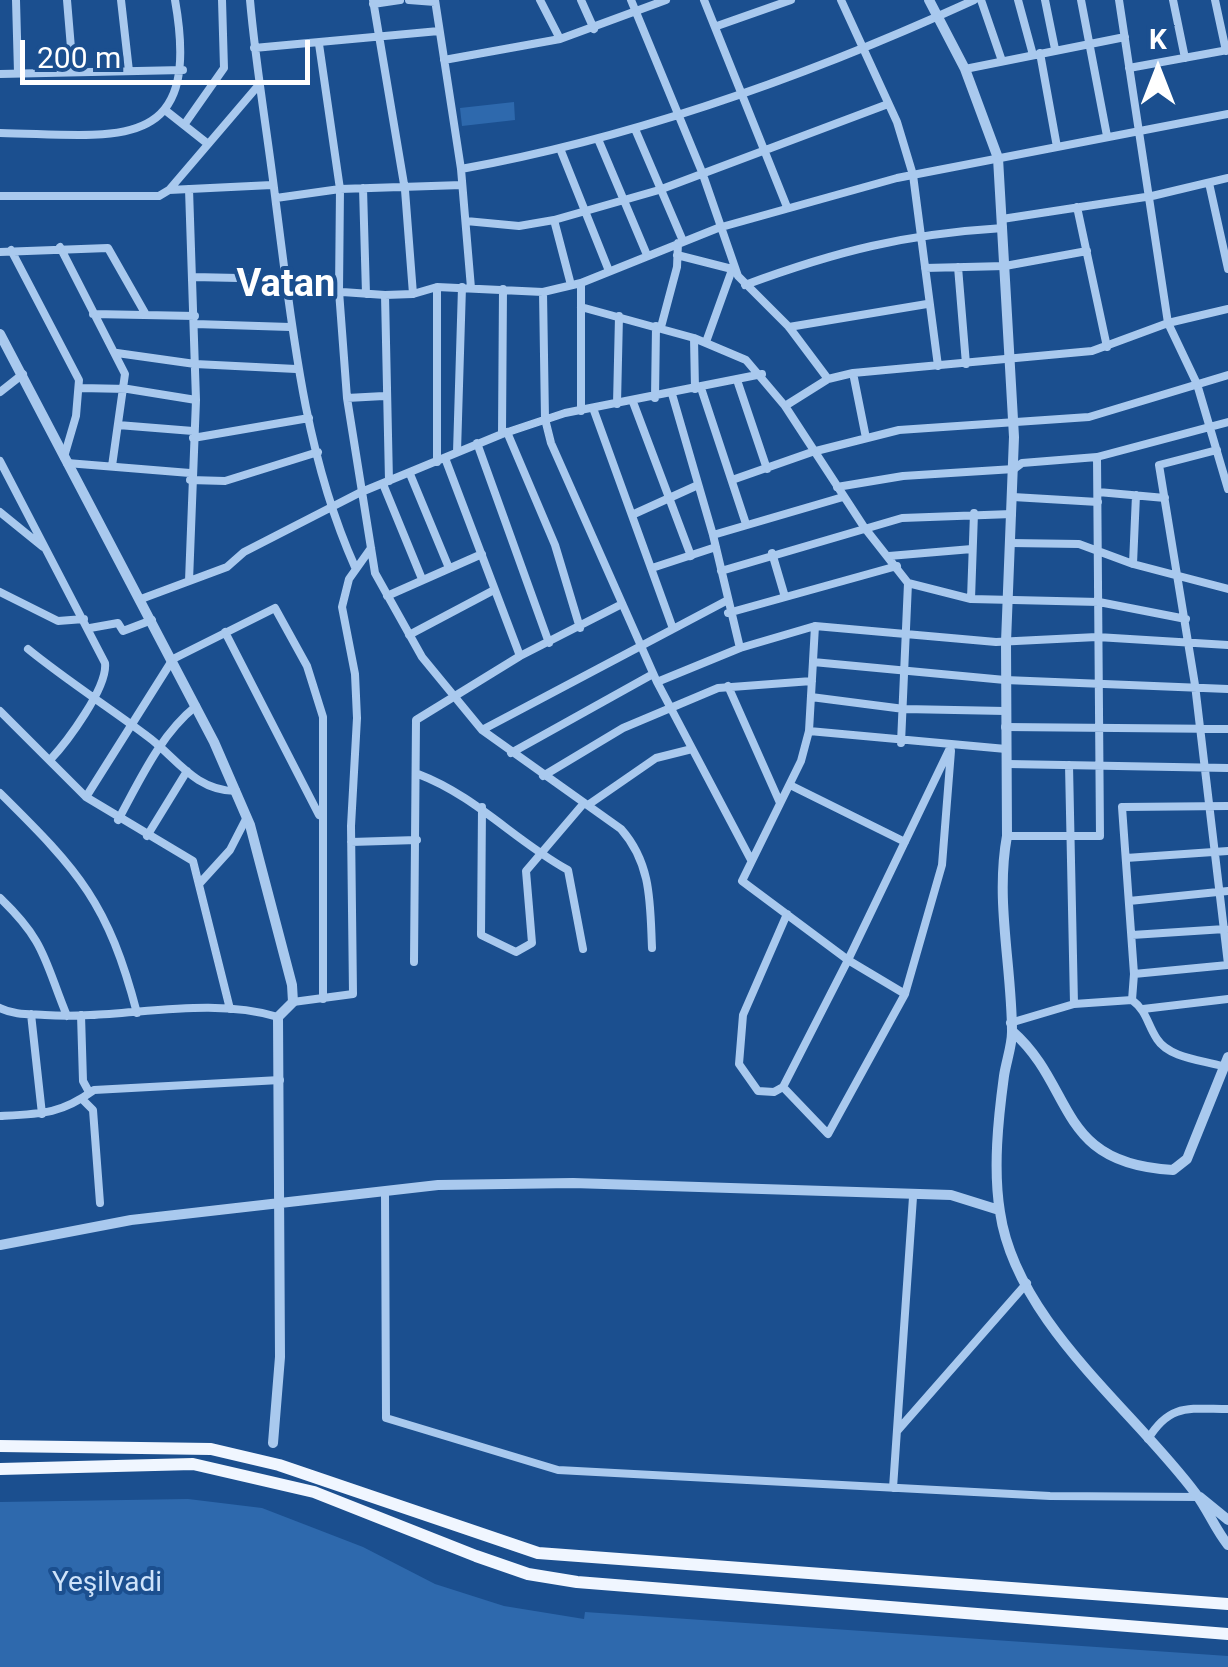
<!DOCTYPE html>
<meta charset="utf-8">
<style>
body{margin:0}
#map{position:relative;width:1228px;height:1667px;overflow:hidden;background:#1b4f8f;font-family:Roboto,sans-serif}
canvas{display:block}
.north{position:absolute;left:1108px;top:20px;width:100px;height:100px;-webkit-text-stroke:8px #1b4f8f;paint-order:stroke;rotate:0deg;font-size:28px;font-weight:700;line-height:40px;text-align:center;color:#fff}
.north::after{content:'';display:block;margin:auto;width:35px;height:45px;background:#fff;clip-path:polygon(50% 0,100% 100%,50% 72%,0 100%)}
.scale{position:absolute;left:20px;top:40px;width:290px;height:45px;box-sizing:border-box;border:5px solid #fff;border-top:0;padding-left:12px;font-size:30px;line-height:35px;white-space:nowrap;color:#fff;-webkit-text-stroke:8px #1b4f8f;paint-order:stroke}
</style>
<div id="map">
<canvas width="1228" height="1667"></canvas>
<div class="north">K</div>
<div class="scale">200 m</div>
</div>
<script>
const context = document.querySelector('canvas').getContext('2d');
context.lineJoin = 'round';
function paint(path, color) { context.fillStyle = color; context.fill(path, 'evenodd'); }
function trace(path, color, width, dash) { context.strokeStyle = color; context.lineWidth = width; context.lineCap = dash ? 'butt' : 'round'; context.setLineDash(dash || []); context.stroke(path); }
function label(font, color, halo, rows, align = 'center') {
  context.font = font + ' Roboto,sans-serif'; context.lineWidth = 8; context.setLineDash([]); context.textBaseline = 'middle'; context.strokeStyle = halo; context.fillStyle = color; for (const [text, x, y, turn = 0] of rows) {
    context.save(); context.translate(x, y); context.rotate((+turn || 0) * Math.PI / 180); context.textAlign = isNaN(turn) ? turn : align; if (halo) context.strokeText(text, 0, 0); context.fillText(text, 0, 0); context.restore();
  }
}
paint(new Path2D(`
 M514,102l1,18 -53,6 -2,-18z
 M188,1499l74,9 101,39 72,37 69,22 80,13 1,-7 643,44v11h-1228v-165z`), '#2e69ad');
trace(new Path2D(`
 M16,0l2,73
 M67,0l6,72
 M121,0l8,71
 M250,0c6,69 18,136 26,204 16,123 28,249 79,363
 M373,0l32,190 8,104
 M409,0l26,2
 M435,0l26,169 10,119
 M540,0l20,39
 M581,0l13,29
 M631,0l71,172 36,104 51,51 39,52
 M704,0l83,207
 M841,0l56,122 16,53 25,191
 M981,0l21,61
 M1018,0l15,55
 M1045,0l10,49
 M1081,0l26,136
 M1119,0l49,323 29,61 31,105
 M1173,0l12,58
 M1215,0l11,51
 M373,4l27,-4
 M717,26l74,-26
 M319,44l21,145 -1,102 8,107 28,175 47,84 60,73 139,99c31,35 29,75 31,119
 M254,48l185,-17
 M1040,53l17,94
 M444,60l116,-21 106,-39
 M1129,68l99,-18
 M965,69l160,-32
 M0,74l183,-4
 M165,110l43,34
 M184,125l40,-57 -2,-68
 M635,129l48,112
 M0,133c116,2 203,24 175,-133
 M598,139l49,116
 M561,151l48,120
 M461,169c177,-32 349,-94 513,-169
 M1209,183l19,86
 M363,188l3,106
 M189,189l7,211 -7,181
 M169,190l88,-103
 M0,196h159l10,-6 103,-5
 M276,198l64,-9 122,-4
 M1077,207l30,140
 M1002,219l150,-23 76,-18
 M554,220l17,65
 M466,221l53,5 35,-6 105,-30 229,-86
 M60,247l65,127 -13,92
 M11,250l68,130 -3,36 -12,41
 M0,252l108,-4 37,65
 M677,255l55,14
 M958,267l8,97
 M925,268l80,-2 82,-15
 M193,277l91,2
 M581,283v128
 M745,285c92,-34 160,-51 258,-57
 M285,288l100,7 28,-1 24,-7 106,5 38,-9 137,-55 179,-50 331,-64
 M543,292l2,127 6,24 106,239 94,178
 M385,295l4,186
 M581,307l113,31 52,22 39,46 79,121 44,56 -7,160
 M93,314l102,2
 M195,324l95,3
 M661,327l16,-60 1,-24
 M789,327l138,-23
 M694,338l1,51
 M706,342l27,-75
 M117,353l78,11 101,5
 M853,373l13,65
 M737,380l30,89
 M80,388l48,1 68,11
 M701,388l45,136
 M0,392l23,-18
 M672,394l41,141 27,113
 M347,398l37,-2
 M655,398l1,-72
 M633,402l58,154
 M617,404l2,-88
 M785,406l43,-27 25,-6 239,-22 76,-28 60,-14
 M593,408l79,218
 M118,425l75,6
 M507,432l48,113 25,83
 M502,434l1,-145
 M193,438l116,-20
 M477,443l72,200
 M1217,450l-58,15 36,220 33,279
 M457,452l5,-165
 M445,458l75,198
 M0,461l105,202c3,24 -38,79 -55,97
 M437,462v-175
 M67,463l123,10
 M410,474l39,94
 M190,480l35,1 93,-29
 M732,480l80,-28 87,-22 190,-13 139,-42
 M383,484l39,95
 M837,487l66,-11 111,-7 8,-6 75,-6 131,-35
 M1098,492l67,6
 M1013,497l85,5
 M0,512l43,35
 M634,514l64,-29
 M713,535l130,-38
 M1011,543l68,1 54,20 95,25
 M772,553l13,44
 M889,556l83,-7
 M1133,564l3,-69
 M652,568l64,-21
 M721,571l181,-53 110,-4
 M908,583l63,16 128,3 87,17
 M0,592l58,29 26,-2
 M387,596l95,-42
 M141,599l86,-32 17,-15 115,-59 143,-59 63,-21 197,-39
 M971,599l3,-86
 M728,613l169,-47
 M815,626l-6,105 -8,30 -59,120 106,79 103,-214
 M90,628l28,-5 5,8 29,-11
 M225,632l94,183
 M409,635l85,-45
 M28,649c38,31 79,57 119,87 28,20 47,55 89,55
 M813,662l192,18 223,9
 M657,682l83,-34 75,-22 181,16 101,-5 131,8
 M728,686l52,117
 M811,697l93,12 101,2
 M0,711l86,86 107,64 37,148
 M1005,727l223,2
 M482,730l244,-129
 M809,731l197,18
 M511,753l142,-79
 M1008,764l220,4
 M1069,765l5,239
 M418,774c58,22 97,67 150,96l15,79
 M543,776l80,-48 95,-40 94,-7
 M790,785l115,57
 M0,793c80,79 108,110 137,220
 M86,797l87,-138 102,-51 32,58 16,51v282
 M588,805l68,-47 36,-9
 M482,807l-1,128 35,17 16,-9 -6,-72 58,-68
 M118,820c22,-40 42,-85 78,-114
 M147,836l40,-65
 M1007,836h93l-3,-379
 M351,842l66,-2
 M1126,858l102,-7
 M200,883l30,-33 17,-33
 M0,898c46,44 44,62 67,118
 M1129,901l99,-10
 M787,914l-44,101 -4,49 19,27 16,1 9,-5 65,-127 57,34
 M1132,935l93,-6
 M414,962l2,-242 104,-64 102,-52
 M1134,974l94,-9
 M1132,1000l2,-26 -12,-167 106,-1
 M293,1002l60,-8 -2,-168 6,-108 -2,-44 -13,-67 7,-28 22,-31
 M0,1008c14,7 29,6 45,7 76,5 160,-20 233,2
 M1143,1009l85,-10
 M31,1014l11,100
 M81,1015l2,66 6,11
 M1010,1023l64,-19 58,-4c15,11 15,24 25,39 12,19 45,21 65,27
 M783,1087l45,47 77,-140 37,-129 9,-114
 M84,1101l9,9 7,93
 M0,1116c42,-2 61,-2 94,-26l186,-10
 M385,1191l1,227 172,52 492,26 149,1
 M898,1430l129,-147
 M1148,1439c22,-36 41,-30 80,-30
 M893,1488l20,-291`), '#a9c9ee', 8);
trace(new Path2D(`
 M929,0l36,69 33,89 16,279 -8,205 1,194c-12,65 5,131 5,196 0,14 -6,30 -8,44 -6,44 -11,93 -4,136 16,110 133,197 196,282 12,16 19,35 32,51
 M0,334l214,408 36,83 42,160 1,17 -15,15 2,340 -7,86
 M1012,1031c64,56 43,133 161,139l14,-11 41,-102
 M0,1245l131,-25 307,-35 135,-2 378,12 48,15
 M1200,1497l28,23`), '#a9c9ee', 10);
trace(new Path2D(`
 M0,1446l211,3 68,16 259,88 690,51
 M0,1469l193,-5 121,28 162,64 52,18 49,8 651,52`), '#f0f6ff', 12);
label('28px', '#cfe3fa', '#1b4f8f', [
 ["Yeşilvadi",107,1584]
]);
label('bold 38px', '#fff', '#1b4f8f', [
 ["Vatan",286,286]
]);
</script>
